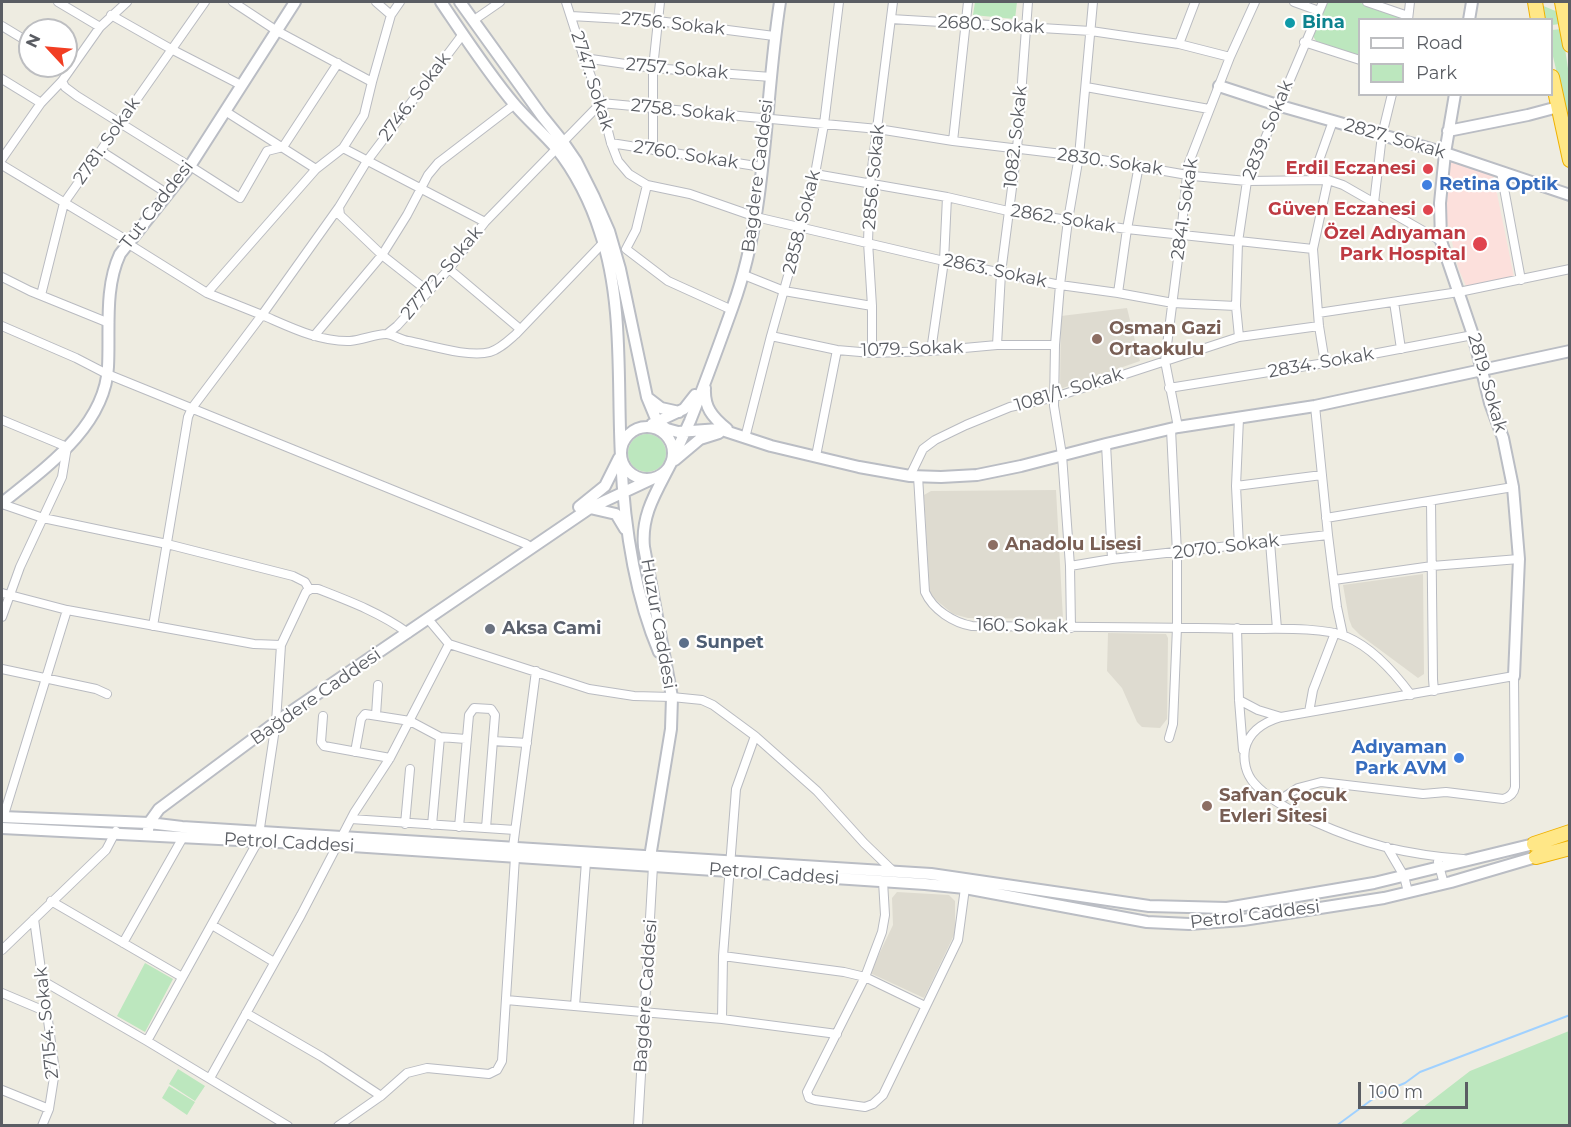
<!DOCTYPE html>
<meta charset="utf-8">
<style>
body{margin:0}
#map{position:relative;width:1571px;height:1127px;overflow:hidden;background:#eeece1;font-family:Montserrat,sans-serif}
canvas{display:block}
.frame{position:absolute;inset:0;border:3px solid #5a5d63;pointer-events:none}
.legend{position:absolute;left:1358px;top:18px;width:195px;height:78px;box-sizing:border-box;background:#fff;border:2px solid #bdbec1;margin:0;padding:8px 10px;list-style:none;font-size:18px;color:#5a5d63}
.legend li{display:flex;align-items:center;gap:12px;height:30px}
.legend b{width:30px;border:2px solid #bdbec1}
.north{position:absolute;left:18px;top:18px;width:60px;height:60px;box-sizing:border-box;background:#fff;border:2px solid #bdbec1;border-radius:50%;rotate:296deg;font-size:16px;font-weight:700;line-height:24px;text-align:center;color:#5a5d63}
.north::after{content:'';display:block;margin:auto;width:21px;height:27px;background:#f23e23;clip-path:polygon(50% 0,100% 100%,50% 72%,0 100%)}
.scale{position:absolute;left:1358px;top:1082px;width:110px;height:27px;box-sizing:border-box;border:3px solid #5a5d63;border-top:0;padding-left:8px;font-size:18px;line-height:21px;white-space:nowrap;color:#5a5d63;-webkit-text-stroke:4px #fff;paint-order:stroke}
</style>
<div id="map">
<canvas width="1571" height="1127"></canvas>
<div class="frame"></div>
<ul class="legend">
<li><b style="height:8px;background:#fff"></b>Road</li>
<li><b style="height:16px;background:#bce7be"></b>Park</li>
</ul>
<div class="north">N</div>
<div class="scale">100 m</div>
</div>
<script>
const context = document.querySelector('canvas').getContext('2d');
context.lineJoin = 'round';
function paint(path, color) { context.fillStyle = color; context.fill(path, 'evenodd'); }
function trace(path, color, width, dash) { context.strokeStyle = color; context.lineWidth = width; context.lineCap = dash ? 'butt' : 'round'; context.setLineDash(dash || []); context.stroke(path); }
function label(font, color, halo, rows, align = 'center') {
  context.font = font + ' Montserrat,sans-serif'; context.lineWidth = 4.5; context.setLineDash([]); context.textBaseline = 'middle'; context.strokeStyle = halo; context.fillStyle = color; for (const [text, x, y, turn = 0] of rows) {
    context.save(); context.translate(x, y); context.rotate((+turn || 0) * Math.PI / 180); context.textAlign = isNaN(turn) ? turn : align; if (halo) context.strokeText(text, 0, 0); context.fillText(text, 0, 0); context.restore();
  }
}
paint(new Path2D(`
 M1127,308l13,53 -80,28 1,-73z
 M1056,490l7,129 -95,-1 -15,-4 -23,-19 -6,-100 7,-4z
 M1423,574l1,100 -6,4 -58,-43 -8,-8 -3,-8 -6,-34z
 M1108,633l58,1 2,4 -1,81 -7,9 -18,-1 -5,-5 -15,-34 -15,-17z
 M897,892l52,3 6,6v32l-31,65 -54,-25 23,-48 -1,-27z`), '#dedbd0');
paint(new Path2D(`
 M1450,160l43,14 21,103 -48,9 -7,-16 -13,-52z`), '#fce0dc');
paint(new Path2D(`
 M975,2h42l-2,17 -42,-4z
 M1328,2h30l47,16v2h-45l-1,36 -43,-15 -3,-5z
 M1541,5l17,7 2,12 -8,1v-5l-9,-1z
 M1562,29l7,46v51l-17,-74v-22z
 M628 453a19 19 0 1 1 38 0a19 19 0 1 1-38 0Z
 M145,963l28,16 -28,53 -28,-16z
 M1569,1031v94h-169l70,-54z
 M178,1069l27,17 -10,15 -26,-17z
 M169,1086l26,16 -8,13 -25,-17z`), '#bce7be');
trace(new Path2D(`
 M1336,1126l45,-33 24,-10 15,-11 150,-57`), '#a0d1ff', 2);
const street = new Path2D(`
 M58,2l42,25
 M127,2l-27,25 -38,54 3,6 12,9 112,70
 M376,2l15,13
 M566,2l18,56 17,45 10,40 7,18 11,13 18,11 43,9 66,23 188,44 116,24 58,8 55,10 63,3
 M1294,2l25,9
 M1367,2l41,14
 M111,15l60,34 70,36
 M571,16l87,5 116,15
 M891,19l200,12 88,13 51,13
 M474,20l26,-18
 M1408,20l2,-18
 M2,26l28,17
 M1304,42l56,18
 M1179,44l16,-42
 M584,58l69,10 118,9
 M2,79l39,24
 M372,82l19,-67 9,-13
 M1086,87l123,22
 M225,111l91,58 27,-21 21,-33 8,-33 -95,-51 -44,-29
 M953,141l15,-139
 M611,143l151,24
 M343,148l142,74
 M653,150v-82l7,-66
 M101,151l67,43
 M2,159l39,-56 21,-22
 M2,165l121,73 4,5 80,50 109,-124
 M190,166l50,32 27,-47 16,-4 55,-84
 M1501,172l20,108
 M815,174l132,23 61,14 119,18 186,20
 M1312,180l21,-59
 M647,185l-11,45 -10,19 42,32 64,29
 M1374,203l8,-68 10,-41
 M449,269l71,60
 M744,275l40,16 88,15
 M2,277l28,14 79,32
 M429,292l-47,-37 -42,-40 -1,-8 28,-46 96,-127
 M207,293l55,22 77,-108
 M1118,293l9,-64 12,-64
 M41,295l23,-92 141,-201
 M1394,302l7,47
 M1318,313l141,-21 111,-23
 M2,326l74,32 31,16 419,170 6,4
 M387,334l10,-8 52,-57 36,-47 116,-119 277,26 75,12 126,15 114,20 54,5 81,-1 15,5 98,56
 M314,336l68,-81 25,-40 21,-40 10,-12 77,-59
 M771,336l66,14 35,3 59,-2 66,-6h58
 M1239,337l-3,-31 2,-64 9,-61 76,-179
 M997,345l4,-72 16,-124 11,-147
 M931,351l13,-90 3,-64
 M872,353v-47l-4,-64 2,-58 23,-182
 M1325,363l-6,-37 -6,-77 15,-69
 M1169,388l156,-25 148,-28
 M2,420l65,27 -5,30 -42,90 -18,50
 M1178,427l-13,-66 16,-126 7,-70 42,-108 25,-55
 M745,438l26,-102 31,-110 13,-52 9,-50 15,-122
 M1106,444l6,115
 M816,456l21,-106
 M910,476l13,-27 12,-9 31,-15 44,-18 45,-10 184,-60 80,-11
 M918,476l7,116c8,18 29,31 47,34 93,1 186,1 280,3 25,0 72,-2 95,8 26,11 47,35 64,58
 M1236,486l86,-11
 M1431,501l2,178 1,12
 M2,504l41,14 124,26 126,32 12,6 4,7
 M1326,518l187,-31
 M1328,535l9,72 6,28
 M1270,542l7,87
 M1239,546l-3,-60 3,-68
 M1070,566l42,-7 216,-24 -13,-129
 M1334,580l98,-14 87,-7
 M2,593l65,17 187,34 27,1
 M153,626l35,-209 4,-9 70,-93c28,12 57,27 88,26 12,-1 26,-7 36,-7 6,0 15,6 22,7 21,4 61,17 82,11 10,-3 18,-11 26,-18l87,-91
 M1071,628l-1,-62 -8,-111 -8,-49 1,-61 5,-60 8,-65 11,-64 14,-154
 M1237,628l2,72 4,50
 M449,644l140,45 45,7 38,1 30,3 11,5 42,31 62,55 47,52 30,29
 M2,669l94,20 11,5
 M1239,700l19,10 23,7
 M1309,712l4,-22 22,-57
 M376,715l2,-30
 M323,716l-2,26 3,4 66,12
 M1169,738l4,-14 4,-97v-74l-6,-124
 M493,741l34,2
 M355,752l6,-33 4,-5 45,7 30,16 26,2
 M1278,801l20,-13 23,-6 102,12 23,-2 57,7c7,-2 11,-6 12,-12l-1,-111 -233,41c-17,5 -32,14 -36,32 -2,12 1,25 9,34 24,28 96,55 131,64 25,6 52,10 78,12
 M3,818l64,-208
 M351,819l164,11
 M405,824l5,-55
 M432,825l8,-88
 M459,827l10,-112 5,-7 17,1 4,6 -9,113
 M513,847l23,-176
 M1387,847l17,29 4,16
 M1438,862l6,22
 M883,881l2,34 -3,17 -17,45 -58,115 2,6 6,2 50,7 8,-3 10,-9 75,-155 7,-52
 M51,901l131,76
 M34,919l21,152 -6,38 -7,17
 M212,925l62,37
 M123,943l59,-104
 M2,950l104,-100 10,-19
 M723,956l121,16 21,5 60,29
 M43,981l104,60 141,85
 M2,993l45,19
 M506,1000l216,19 115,15
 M575,1006l11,-144
 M246,1013l76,44 59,39
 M722,1019l1,-63 13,-167 19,-53
 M147,1041l111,-200 18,-119 5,-77 25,-53 5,-3h7c31,12 63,24 90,44
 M210,1078l91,-163 53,-102 36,-55 59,-114 -21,-25
 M2,1090l47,19
 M338,1126l43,-30 26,-23 20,-5 62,6 8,-4 5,-9 13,-204
 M638,1126l15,-260`);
const secondary = new Path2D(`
 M441,2c23,34 47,71 74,103 13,15 28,28 41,43 19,23 35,55 44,84 24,69 17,152 21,225 3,66 12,134 38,195
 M460,2l82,114 21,26 13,19 18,36 15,34 11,38 27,128 12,29
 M1469,20l3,-18
 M1219,86l58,19 168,48 125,42
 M1455,94l-10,59 -5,50 1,38 32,94 17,68 13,35 10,49 6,72 -5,117
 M1448,131l80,-16 30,-8
 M705,388c-1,19 7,29 22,41
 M648,398l13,10 18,4
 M657,422l10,7 11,3 41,-3 52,17 88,21 51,9 31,1 36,-2 44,-9 85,-22 72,-17 137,-21 255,-55
 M652,424l32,-15 11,-14
 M621 453a26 26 0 1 1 52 0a26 26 0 1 1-52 0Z
 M675,460l25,-21 19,-6
 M2,503c42,-34 103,-76 106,-136 2,-37 -4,-79 12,-113l70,-88 105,-164
 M579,507l26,-21 14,-28
 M590,508l26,6 9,15
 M2,817l147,6 33,4 749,47 218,32 78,2 147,-25 160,-39
 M2,828l335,17 588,39 40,4 182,34 42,2 54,-4 141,-22 67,-16 85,-25
 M148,830l1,-7 10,-14 117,-87 314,-214 64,-30
 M650,857l21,-128 1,-32 -28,-150c-3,-31 11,-53 25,-80 7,-15 14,-31 21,-46 15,-37 29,-76 43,-115 35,-97 31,-203 47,-304`);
const highway = new Path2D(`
 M1535,2l3,18
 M1562,2l8,43
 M1552,77l18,83
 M1534,844l36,-12
 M1536,857l34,-9`);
trace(street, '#b9bbc1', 10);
trace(secondary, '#babdc4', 14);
trace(highway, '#efb100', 16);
trace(street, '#fff', 8);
trace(secondary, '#fff', 10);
trace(highway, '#ffe787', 14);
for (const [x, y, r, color] of [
 [1290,23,6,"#0f9aa8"],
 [1428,169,6,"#e0444e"],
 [1427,185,6,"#3f7fe0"],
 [1428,210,6,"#e0444e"],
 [1480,244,8,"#e0444e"],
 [1097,339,6,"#8d6e63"],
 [993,545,6,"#8d6e63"],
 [490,629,6,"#6b7280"],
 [684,643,6,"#5c6f8a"],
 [1459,758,6,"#3f7fe0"],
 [1207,806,6,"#8d6e63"]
]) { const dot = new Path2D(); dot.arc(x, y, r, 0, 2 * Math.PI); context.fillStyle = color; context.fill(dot); trace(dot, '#fff', 2); }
label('bold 18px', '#0d838f', '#fff', [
 ["Bina",1302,23]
], 'left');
label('18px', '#5a5d63', '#fff', [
 ["2756. Sokak",673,24,6],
 ["2680. Sokak",991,25,3],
 ["2757. Sokak",677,69,5],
 ["2747. Sokak",592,81,72],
 ["2746. Sokak",415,97,-53],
 ["2758. Sokak",683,111,6],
 ["2839. Sokak",1268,130,-68],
 ["1082. Sokak",1016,137,-84],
 ["2827. Sokak",1395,139,16],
 ["2781. Sokak",107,141,-55],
 ["2760. Sokak",686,155,9],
 ["2830. Sokak",1110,162,8],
 ["Bagdere Caddesi",758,176,-83],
 ["2856. Sokak",874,177,-85],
 ["Tut Caddesi",157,205,-52],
 ["2841. Sokak",1185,209,-82],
 ["2862. Sokak",1063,219,9],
 ["2858. Sokak",802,222,-76],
 ["2863. Sokak",995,271,12],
 ["27772. Sokak",442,273,-50],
 ["1079. Sokak",912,349,-2],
 ["2834. Sokak",1321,363,-10],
 ["2819. Sokak",1487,383,74],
 ["1081/1. Sokak",1069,390,-17],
 ["2070. Sokak",1226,547,-7],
 ["Huzur Caddesi",658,624,80],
 ["160. Sokak",1022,626,1],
 ["Bağdere Caddesi",316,697,-35],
 ["Petrol Caddesi",289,843,3],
 ["Petrol Caddesi",774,874,4],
 ["Petrol Caddesi",1255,915,-7],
 ["Bagdere Caddesi",646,996,-86],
 ["27154. Sokak",47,1023,-96]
]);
label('bold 18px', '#be3a42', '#fff', [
 ["Erdil Eczanesi",1416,169],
 ["Güven Eczanesi",1416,210],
 ["Özel Adıyaman",1466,234],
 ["Park Hospital",1466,255]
], 'right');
label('bold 18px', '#366cbe', '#fff', [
 ["Retina Optik",1439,185],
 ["Adıyaman",1447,748,"right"],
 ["Park AVM",1447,769,"right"]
], 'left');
label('bold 18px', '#785e54', '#fff', [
 ["Osman Gazi",1109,329],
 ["Ortaokulu",1109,350],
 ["Anadolu Lisesi",1005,545],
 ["Safvan Çocuk",1219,796],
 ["Evleri Sitesi",1219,817]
], 'left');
label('bold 18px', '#5b616d', '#fff', [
 ["Aksa Cami",502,629]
], 'left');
label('bold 18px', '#4e5e75', '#fff', [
 ["Sunpet",696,643]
], 'left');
</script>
